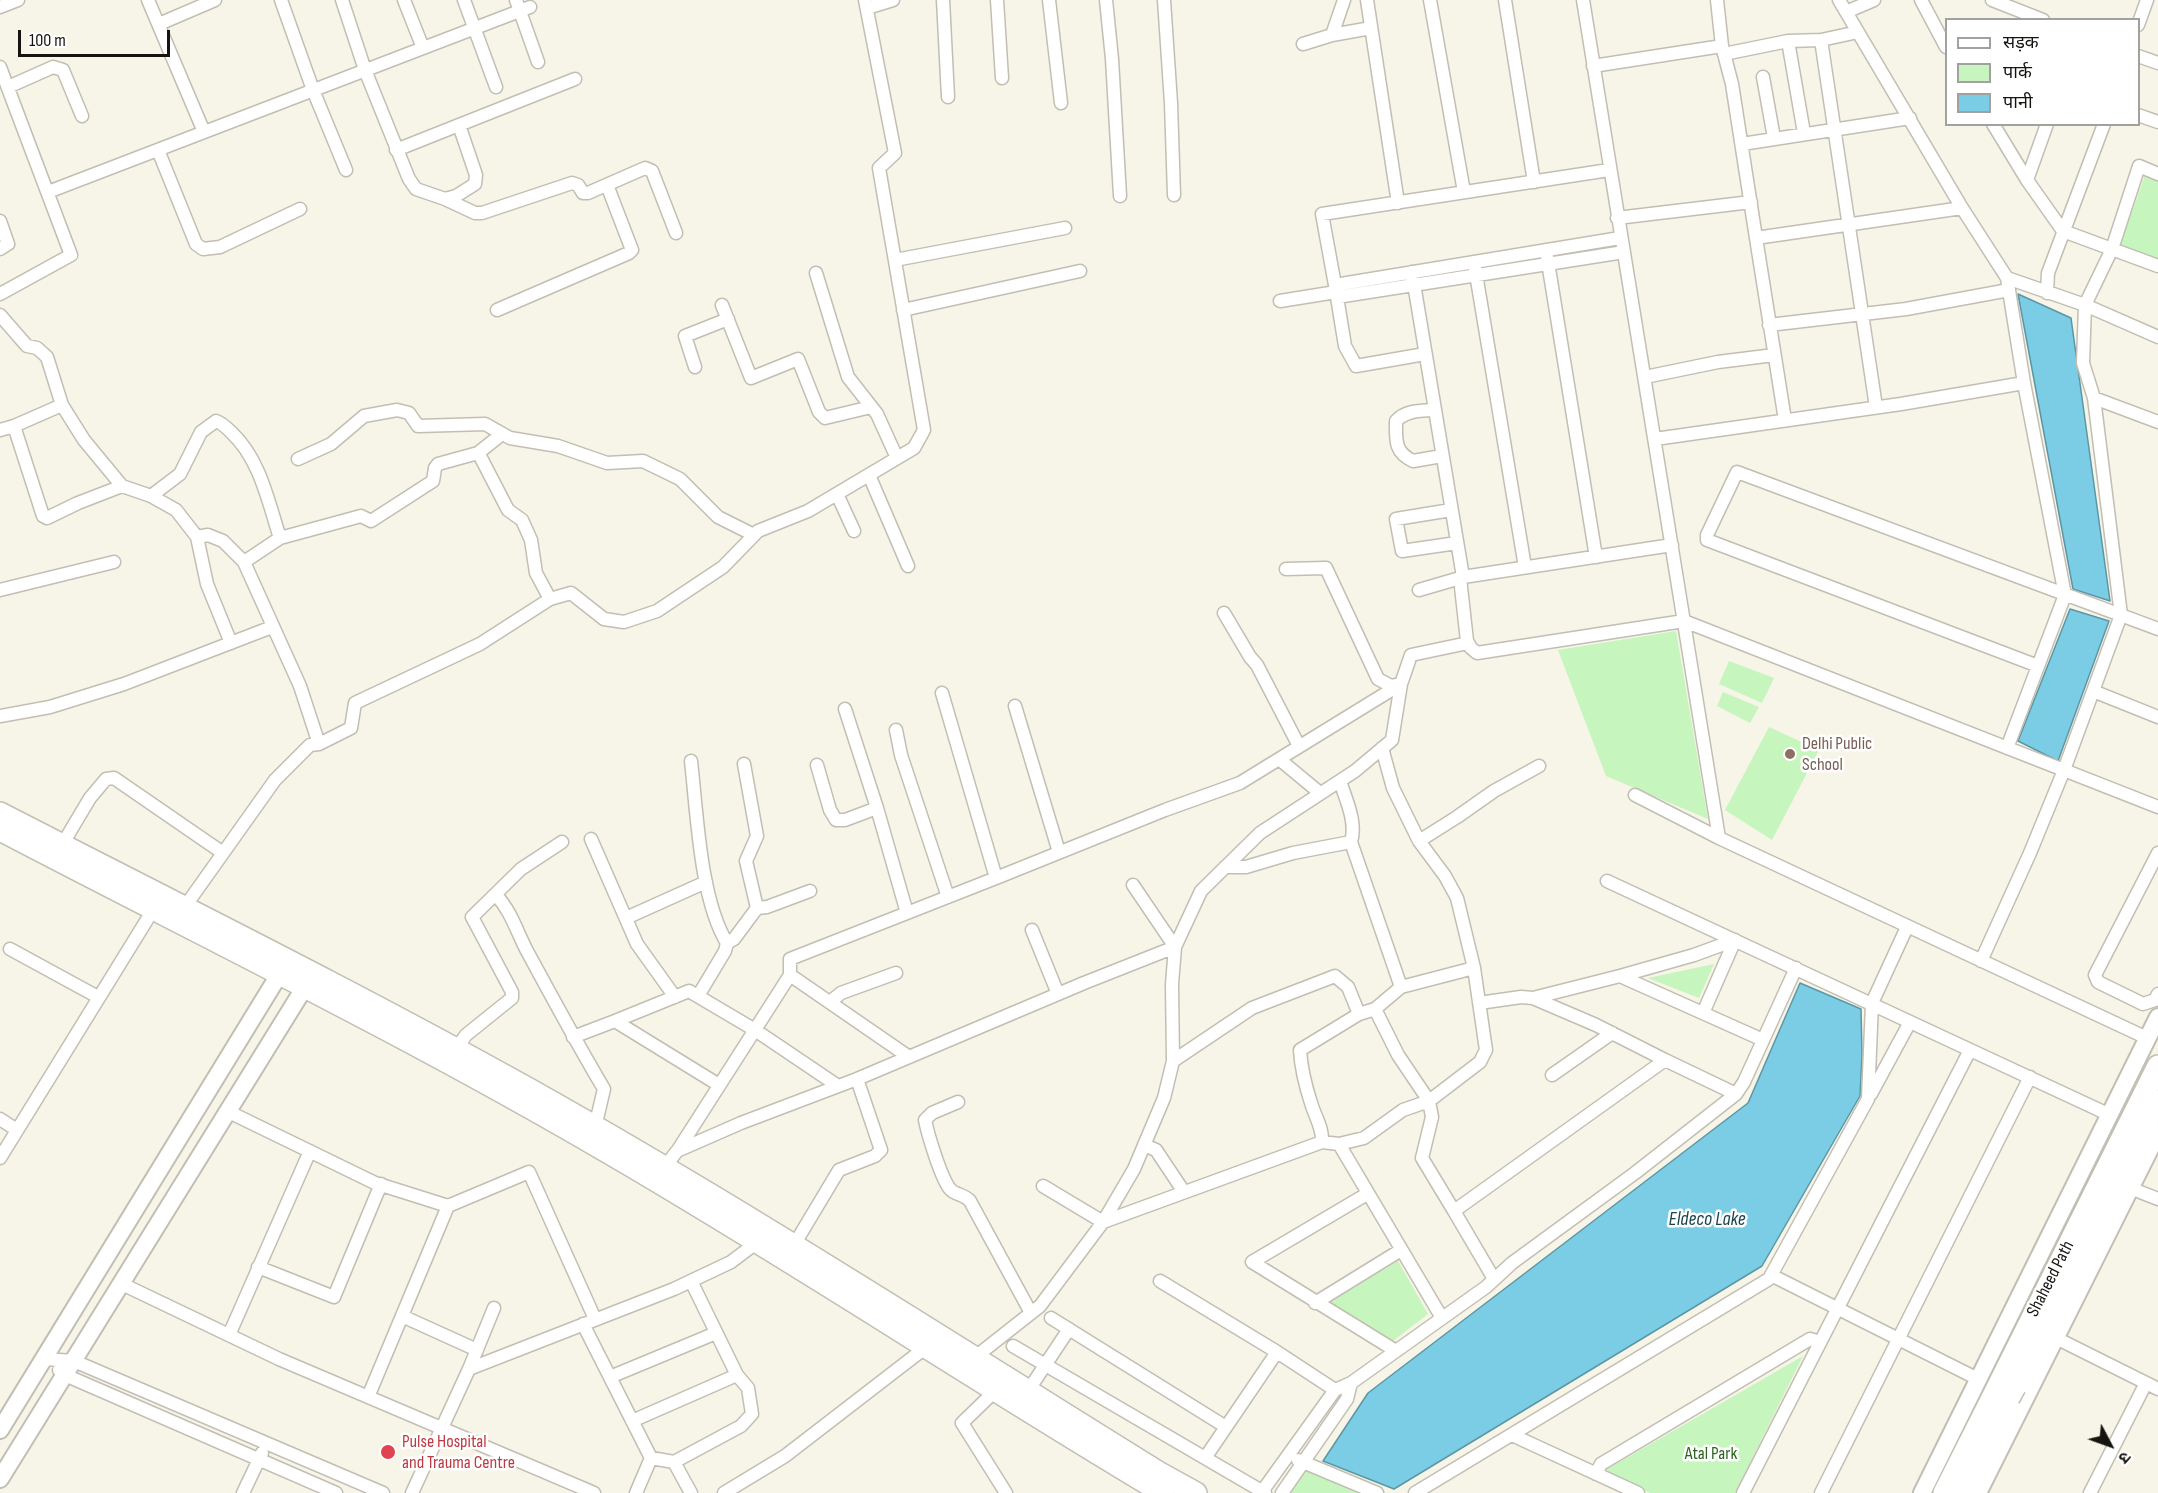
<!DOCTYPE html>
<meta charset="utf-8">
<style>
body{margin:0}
#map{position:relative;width:2158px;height:1493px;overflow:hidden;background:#f7f4e8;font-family:"Sofia Sans Condensed","Noto Sans Devanagari",sans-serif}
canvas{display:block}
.legend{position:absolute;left:1945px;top:18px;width:195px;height:108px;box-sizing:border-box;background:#fff;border:2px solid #a2a1a0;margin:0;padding:8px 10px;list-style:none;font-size:18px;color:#161411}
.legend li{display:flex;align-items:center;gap:12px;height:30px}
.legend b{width:30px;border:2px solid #a2a1a0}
.north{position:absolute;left:2080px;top:1415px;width:60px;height:60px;-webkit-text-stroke:4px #fff;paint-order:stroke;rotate:131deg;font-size:16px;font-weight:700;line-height:24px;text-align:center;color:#161411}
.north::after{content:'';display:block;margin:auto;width:21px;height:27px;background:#161411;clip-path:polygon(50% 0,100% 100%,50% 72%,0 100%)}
.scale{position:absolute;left:18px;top:30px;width:152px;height:27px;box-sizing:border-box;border:3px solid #161411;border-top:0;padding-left:8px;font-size:18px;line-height:21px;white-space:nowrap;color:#161411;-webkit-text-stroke:4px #fff;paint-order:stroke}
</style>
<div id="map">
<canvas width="2158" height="1493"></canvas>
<ul class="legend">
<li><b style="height:8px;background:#fff"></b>सड़क</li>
<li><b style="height:16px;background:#c7f5be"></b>पार्क</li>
<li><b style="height:16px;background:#7acde5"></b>पानी</li>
</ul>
<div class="north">उ</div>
<div class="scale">100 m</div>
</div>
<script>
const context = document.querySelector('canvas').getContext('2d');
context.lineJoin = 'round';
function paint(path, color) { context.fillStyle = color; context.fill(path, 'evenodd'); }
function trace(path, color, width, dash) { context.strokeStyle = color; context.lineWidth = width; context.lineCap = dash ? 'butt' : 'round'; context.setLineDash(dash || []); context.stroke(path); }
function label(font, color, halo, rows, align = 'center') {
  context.font = font + ' "Sofia Sans Condensed",sans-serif'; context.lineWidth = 5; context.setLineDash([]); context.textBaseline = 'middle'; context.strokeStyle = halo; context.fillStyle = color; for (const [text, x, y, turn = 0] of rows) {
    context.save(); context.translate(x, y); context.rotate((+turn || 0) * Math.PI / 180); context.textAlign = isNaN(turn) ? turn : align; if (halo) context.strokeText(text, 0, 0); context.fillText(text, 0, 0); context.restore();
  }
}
paint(new Path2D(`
 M2145,175l13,6v80l-40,-10z
 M1676,631l32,188 -102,-43 -48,-126z
 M1729,661l45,17 -12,25 -43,-19z
 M1723,692l36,15 -9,16 -33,-17z
 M1769,727l50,23 -47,90 -47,-30z
 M1714,964l-15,34 -51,-20z
 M1398,1261l30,53 -35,27 -64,-38z
 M1803,1356l-68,137h-85l-48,-21z
 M1305,1469l61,24h-78z`), '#c7f5be');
const water = new Path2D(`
 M2018,294l53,24 39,283 -37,-12z
 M2070,609l39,12 -51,140 -40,-20z
 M1800,983l61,26 1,46 -2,41 -98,170 -368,223 -71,-28 45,-68 380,-290z`);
paint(water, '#7acde5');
trace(water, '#5c96a5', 1.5);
const street = new Path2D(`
 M148,0l56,132
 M281,0l32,90 33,80
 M342,0l23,70 44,109 7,10 29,10 11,-3 19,-12 1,-9 -17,-50
 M404,0l19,48
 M464,0l32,87
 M516,0l22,62
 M943,0l5,97
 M997,0l5,78
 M1049,0l12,103
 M1106,0l6,59 8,137
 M1164,0l7,103 3,92
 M1344,0l-12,35 39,-7
 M1367,0l31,203
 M1430,0l34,192
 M1505,0l29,182
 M1583,0l136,838
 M1717,0l5,46
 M1839,0l123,208 45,70 78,27 73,32
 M1921,0l25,47
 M1992,0l51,20
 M0,7l18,-7
 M867,8l26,-8
 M1846,12l28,-12
 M159,24l56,-24
 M2138,25l9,-25
 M1821,40l55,367
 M1788,41l16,92
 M1303,44l29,-9
 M1724,54l64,-13 33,-1 37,-8
 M2138,56l20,7
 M1593,66l129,-20 10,38 24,154
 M0,67l71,188 -71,39
 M1763,77l11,61
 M8,87l45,-20 10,3 19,46
 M2138,115l20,7
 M1993,124l34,56 36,51 95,35
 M1742,144l168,-26
 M158,150l38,94 7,5 17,-2 80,-38
 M396,150l179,-71
 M1609,170l-287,44 13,71 285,-47
 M2027,180l20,-56
 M48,192l482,-185
 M445,199l30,14h7l90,-30 6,2 5,8h5l57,-25 7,3 24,62
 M1617,218l134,-16
 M0,221l8,23 -8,5
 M1546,250l50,307
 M895,260l170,-32
 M1474,262l51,305
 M1412,272l51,305 209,-32
 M816,273l32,104 29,37 20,44
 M1335,285l2,12 287,-45
 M2047,293l1,-20 56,-149
 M1337,297l8,49 11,20 69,-12
 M1280,301l56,-9
 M722,305l29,73 47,-19 21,53 6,6 46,-11
 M497,310l132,-57 3,-3 -25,-65
 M903,310l177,-39
 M0,315l27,31 10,2 10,9 15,48 22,35 38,46 29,10 25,14 21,27 10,47 24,59
 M1769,325l137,-16 103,-19
 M695,367l-10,-31 43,-17
 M1645,377l73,-15 56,-7
 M2094,398l-11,-35 2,-58 27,-56 27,-83 19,8
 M1434,410c-13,1 -28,0 -38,11 0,19 -2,31 17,40l29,-5
 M1785,420l-29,-182 206,-30
 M14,426l29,90 4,2 31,-15 44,-17
 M0,430l14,-4 48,-21
 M1655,439l246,-35 123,-21
 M480,456l28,54 14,10 9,20 5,33 14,26
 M298,459l33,-15 33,-28 33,-6 12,3 9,13 67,-2 25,14 48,8 49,17 36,-2 37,18 38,38 36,18
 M869,475l39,91
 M837,494l17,37
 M151,496l29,-22 21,-42 15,-11c6,2 10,6 15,11 29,27 37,69 49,106
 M1451,510l-55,9 6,32 55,-8
 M197,537l11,-2 15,6 21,21 56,124 19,58
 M244,562l36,-24 81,-22 10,5 62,-40 2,-13 3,-4 40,-11 24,-19
 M1286,569l40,-1 52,111 13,7 9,-2
 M1463,577l-3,1 7,63 4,7 6,5 207,-32 474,186
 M0,590l114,-28
 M1419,590l41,-12
 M1224,613l26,44 7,8 42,81
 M2038,666l-331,-126v-5l30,-63 421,157
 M2093,691l65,26
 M1015,706l44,146
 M845,709l32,99 30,105
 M0,716l50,-9 74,-23 148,-57
 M896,730l5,25 47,142
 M2007,748l58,-153 -41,-212 -17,-105
 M1279,759l41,34
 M691,761c6,52 9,138 36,182
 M744,764l13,72 -11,25 11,47
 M817,765l13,45 6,10h9l32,-12
 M1340,781c6,19 17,41 11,61l50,145
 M1635,795l84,43 428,200
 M591,839l46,105 38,53
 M1419,841l38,-24 37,-26 45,-25
 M62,845l28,-47 16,-19 8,-1 109,75
 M2158,853l-63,122 3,7 45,22 12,-4 3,-6
 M1225,867h21l47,-14 58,-11
 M996,878l169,-68 75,-27 161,-99
 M1607,881l503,234
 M1133,885l42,62
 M496,895c15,16 21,37 31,56 25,46 50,93 77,138l-9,38
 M184,908l91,-128 35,-35 9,-1 32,-16 4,-25 125,-59 70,-45 21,-6 33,26 20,3 33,-11 66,-44 35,-36 50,-20 106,-63 10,-18 -45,-262 16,-15 -30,-153
 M626,918l80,-36
 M1032,930l26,64
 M10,949l88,48
 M1981,961l49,-108 34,-83 57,-155 -27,-217 64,24
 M790,975v-16l206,-81 -54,-185
 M1620,976l74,-21 41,-15 -32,73
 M698,996l27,-45 2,-8 7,-4 23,-31 10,-1 43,-16
 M1533,998l87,-22 143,64
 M830,1002l11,-9 55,-20
 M1479,1003l42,-6 12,1 63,27 69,35
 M1375,1009l23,46 31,46 3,16 -10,41 32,53 211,-151 71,34
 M573,1037l42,-16
 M456,1049l10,-14 46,-37v-6l-40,-75 49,-48 41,-27
 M1173,1061l79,-53 83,-32 13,11 11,27
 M1552,1075l60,-42
 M719,1085l-104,-64 74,-30 66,39 83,56
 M1871,1094l39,-72
 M958,1102l-26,11 -7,7c3,15 16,58 25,69 5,6 14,5 20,12l61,112
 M229,1112l146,71 73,23
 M0,1119l17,11
 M1322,1142l17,2 25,-6 39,-28 26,-9 51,-39 6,-12 -12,-82 -17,-70 -12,-22 -26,-35 -26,-53 -11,-40
 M1339,1144l103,174
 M1144,1145l12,5 28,42
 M678,1150l112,-175 119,82
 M0,1158l153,-248
 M664,1168l13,-17 64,-28 116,-44 227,-96 91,-36
 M1043,1186l60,36 219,-80c1,-13 -6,-24 -10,-36 -6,-18 -11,-37 -12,-56l59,-36 16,-5 26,-22 73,-19
 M2130,1188l28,11
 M1367,1194l-115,68 144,89
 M1454,1211l40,68
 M794,1245l45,-75 36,-14 6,-6 -24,-71
 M258,1267l76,30 47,-113
 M1771,1275l207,104
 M1160,1281l117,71 58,38
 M122,1284l157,75 315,134
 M1315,1303l86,-53
 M402,1316l75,34
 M1051,1318l175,109
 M583,1324l68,134 -15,35
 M229,1335l81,-184
 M2056,1338l102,51
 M1013,1346l252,147
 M974,1358l66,-52 63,-84 31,-53 30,-71 9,-37 -1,-77 3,-37 26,-56 59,-58 95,-62 37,-31 9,-56 10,-29 57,-12
 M44,1359l30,2 309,132
 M469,1369l205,-80 57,-27 29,-22
 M59,1370l6,5 271,118
 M610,1377l106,-44
 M995,1391l-33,32 44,70
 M1028,1391l41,-62
 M368,1397l80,-191 81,-34 66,147
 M632,1421l105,-46
 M1512,1435l126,58
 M651,1458l23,4 17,31
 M1205,1458l72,-106
 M1298,1460l79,33
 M674,1462l67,-36 11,-12 -4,-26 -11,-13 -46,-94
 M1596,1474l5,-10 209,-125 10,3
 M243,1493l19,-40
 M412,1493l57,-124 25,-61
 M724,1493l61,-37 140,-108
 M1261,1493l74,-103 16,-7 135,-96 26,-24 123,-90 101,-79 8,-12 52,-114
 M1282,1493l65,-94 4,-16
 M1415,1493l354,-214 99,-180 4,-96 35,-76
 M1743,1493l227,-443
 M1821,1493l209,-416
 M2090,1493l56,-110`);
const secondary = new Path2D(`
 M0,1430l285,-465
 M0,1479l311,-502
 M1922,1493l236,-476
 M1978,1493l180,-360`);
const highway = new Path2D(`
 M0,813c177,91 355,179 529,276 214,120 421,254 629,383l38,21
 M0,830c203,106 409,206 607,322 188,109 369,230 556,341
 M2001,1380l157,-314
 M2015,1387l143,-286
 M1944,1493l51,-101
 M1962,1493l47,-95`);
trace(street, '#c2beb3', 15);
trace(secondary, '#c2beb3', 20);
trace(highway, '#c2beb3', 24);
trace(street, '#fff', 12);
trace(secondary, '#fff', 16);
trace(highway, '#fff', 21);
const highwayBridge = new Path2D(`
 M1995,1392l6,-12
 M2009,1398l6,-11`);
trace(highwayBridge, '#c2beb3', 24, []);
trace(highwayBridge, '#fff', 21);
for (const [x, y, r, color] of [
 [1790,754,6,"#8d6e63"],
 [388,1452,8,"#e0444e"]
]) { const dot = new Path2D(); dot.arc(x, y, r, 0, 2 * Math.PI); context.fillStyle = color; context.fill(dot); trace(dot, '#fff', 2); }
label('18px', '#785e54', '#fff', [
 ["Delhi Public",1802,744],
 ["School",1802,765]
], 'left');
label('18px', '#161411', '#fff', [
 ["Shaheed Path",2051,1279,-63]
]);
label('18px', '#be3a42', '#fff', [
 ["Pulse Hospital",402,1442],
 ["and Trauma Centre",402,1463]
], 'left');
label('18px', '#2d6520', '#fff', [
 ["Atal Park",1711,1454]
]);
label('italic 20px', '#1d444e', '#fff', [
 ["Eldeco Lake",1707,1220]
]);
</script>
